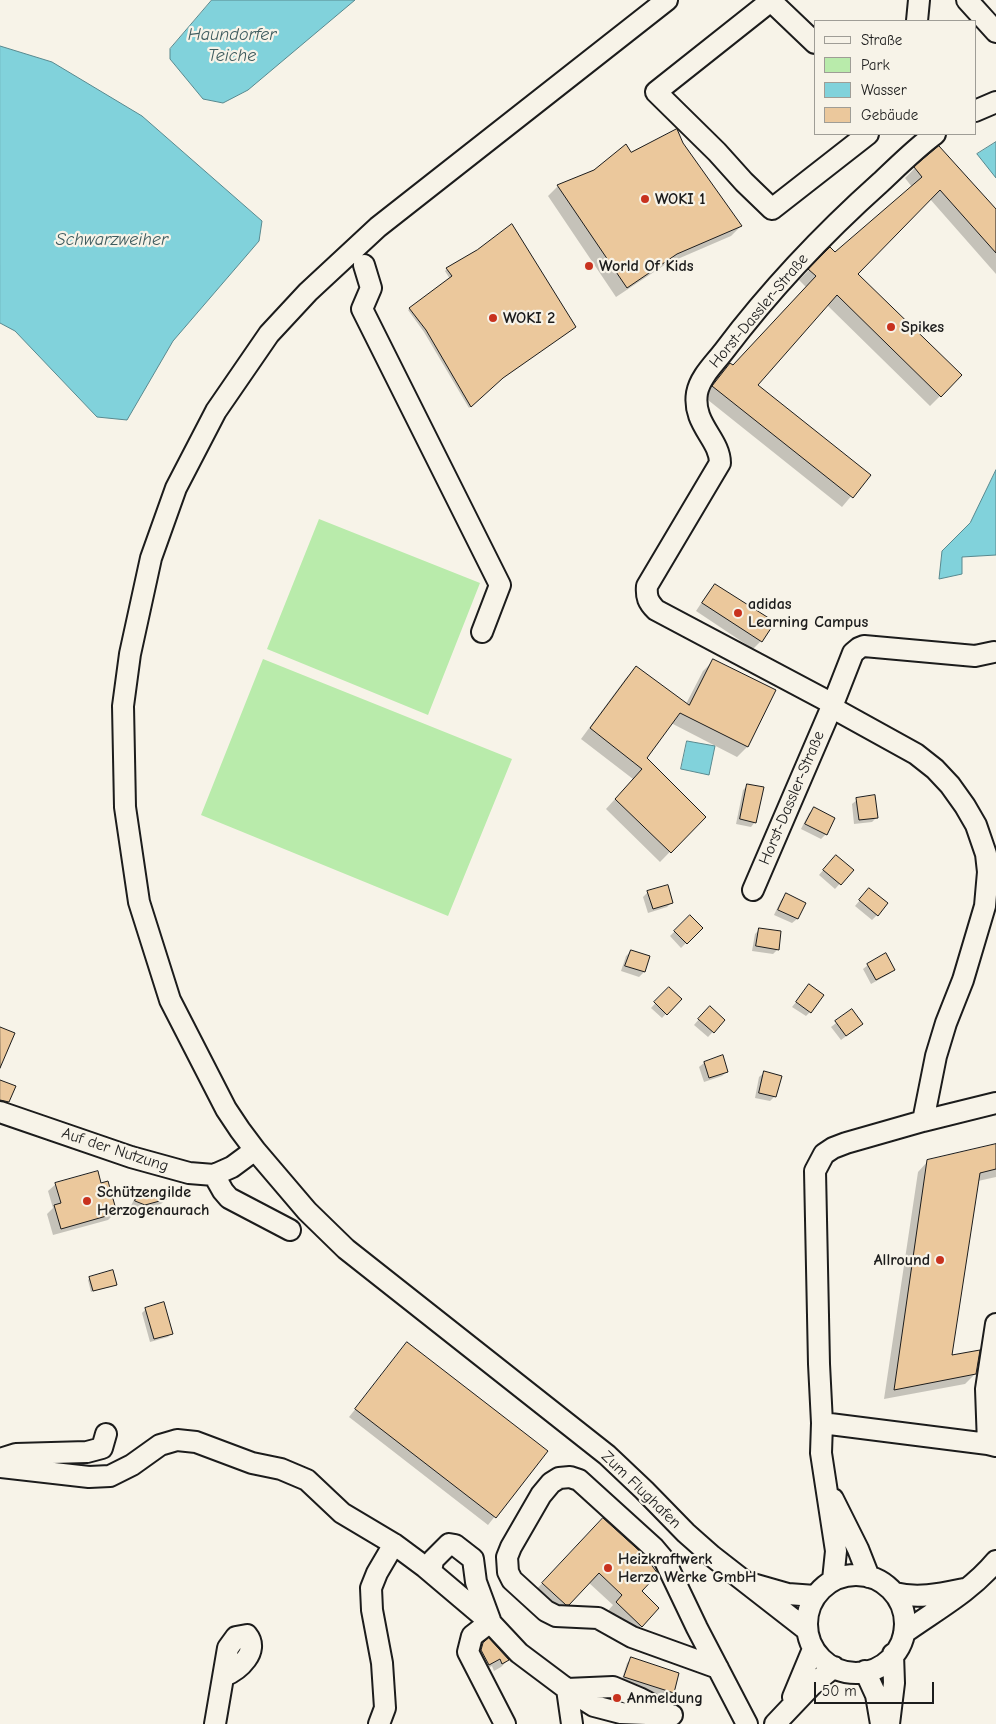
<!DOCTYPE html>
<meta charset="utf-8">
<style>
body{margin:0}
#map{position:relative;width:996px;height:1724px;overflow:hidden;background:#f7f3e8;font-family:"Comic Neue",sans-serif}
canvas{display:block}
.legend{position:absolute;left:814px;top:20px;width:162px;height:115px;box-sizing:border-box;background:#f7f3e8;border:1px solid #9f9d96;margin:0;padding:6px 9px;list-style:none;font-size:15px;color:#1c1c1c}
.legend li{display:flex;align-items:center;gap:10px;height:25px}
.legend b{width:25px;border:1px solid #9f9d96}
.scale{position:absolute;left:814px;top:1682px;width:120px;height:22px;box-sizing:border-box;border:2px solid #1c1c1c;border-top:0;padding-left:6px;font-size:15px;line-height:18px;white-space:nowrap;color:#1c1c1c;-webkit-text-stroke:4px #f7f3e8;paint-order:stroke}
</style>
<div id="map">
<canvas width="996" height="1724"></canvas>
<ul class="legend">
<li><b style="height:6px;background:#f7f3e8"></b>Straße</li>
<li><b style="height:14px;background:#b9ebab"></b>Park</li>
<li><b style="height:14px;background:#81d2db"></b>Wasser</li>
<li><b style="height:14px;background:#ebc89c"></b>Gebäude</li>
</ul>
<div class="scale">50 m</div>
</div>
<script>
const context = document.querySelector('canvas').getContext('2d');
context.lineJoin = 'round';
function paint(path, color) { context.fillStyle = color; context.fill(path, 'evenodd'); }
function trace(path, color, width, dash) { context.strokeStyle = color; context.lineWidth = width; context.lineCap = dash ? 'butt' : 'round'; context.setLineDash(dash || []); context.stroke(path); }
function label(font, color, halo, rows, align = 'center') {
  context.font = font + ' "Comic Neue",sans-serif'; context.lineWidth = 4.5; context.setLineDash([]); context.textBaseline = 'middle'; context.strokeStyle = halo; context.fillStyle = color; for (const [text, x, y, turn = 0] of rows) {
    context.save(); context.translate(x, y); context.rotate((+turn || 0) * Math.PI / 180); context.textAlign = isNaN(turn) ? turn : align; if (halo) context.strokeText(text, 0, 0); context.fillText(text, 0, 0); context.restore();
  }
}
paint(new Path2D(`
 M319,519l161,64 -52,132 -161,-66z
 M263,659l249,100 -64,157 -247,-101z`), '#b9ebab');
const water = new Path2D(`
 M212,0h143l-107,90 -25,13 -20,-4 -33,-40v-10z
 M0,46l52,16 90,54 120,105 -3,20 -86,100 -46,79 -30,-3 -82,-86 -15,-8z
 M996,142v36l-19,-24z
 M996,470v85l-34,2v17l-23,5 3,-28 28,-28z
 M687,741l28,5 -6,29 -28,-6z`);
paint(water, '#81d2db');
trace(water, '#59898f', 1);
paint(new Path2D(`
 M682,143l59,83 -10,10 -65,28 -50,33 -68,-101 10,-10 72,-32z
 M915,168l81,43v63l-66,-75 -74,75 84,122 -10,10 -103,-101 -71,80 113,90 -27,32 -139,-111 17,-22 10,-10 2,3 74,-80 -7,-7 31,-31 5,5 77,-67 -7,-9z
 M477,251l22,128 -30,29 -45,-76 -16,-22 42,-31 -5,-8 2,-2z
 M715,585l58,38 -12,18 -8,8 -57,-38 12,-18z
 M713,661l61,30 -27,56 -10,10 -66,-34 -26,35 59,59 -44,45 -54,-53 27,-30 -52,-40 45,-61 10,-10 50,36 17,-33z
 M748,785l7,37 -4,5 -15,-3 7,-34z
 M857,800l20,17 -5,5 -18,2 -2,-20z
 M814,809l12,25 -5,5 -20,-10 8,-16z
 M831,861l21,9 -17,19 -16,-14z
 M648,892l24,10 -5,5 -19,6 -5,-16z
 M865,894l12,21 -5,5 -17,-14z
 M786,895l18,8 -7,16 -5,4 -18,-8 7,-15z
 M690,916l11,12 -20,20 -11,-12z
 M760,929l18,20 -5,5 -21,-3 3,-17z
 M631,951l17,6 -4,15 -5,5 -18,-6 5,-15z
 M868,965l26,4 -5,5 -18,10 -8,-15z
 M809,986l1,26 -4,4 -14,-9z
 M669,989l11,10 -18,19 -11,-10z
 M852,1011l5,17 -16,12 -10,-13z
 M705,1012l19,8 -16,17 -14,-12z
 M704,1063l23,9 -5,4 -18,6 -5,-15z
 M764,1073l11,23 -5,5 -15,-3 4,-21z
 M0,1081l8,21 -8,7z
 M996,1145v32l-18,4 -27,175 24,18 -10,10 -81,15 34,-227 10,-11z
 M56,1184l44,1 15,28 -7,7 -55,15 -6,-21 6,-6 -5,-17z
 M140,1190l25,10 -4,4 -21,5 -9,-3 5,-11z
 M90,1278l25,6 -2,2 -22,6 -3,-12z
 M146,1309l26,24 -4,4 -18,5 -8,-29z
 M408,1343l139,108 -59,74 -139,-108z
 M593,1529l52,28 11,17 -16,17 1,35 -10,10 -25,-23 7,-8 -25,-23 -30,32 -25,-21z
 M483,1644l25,16 -7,7 -7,4 -2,-5 -11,5 -6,-19z
 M632,1659l40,33 -4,5 -47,-15 6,-19z`), '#0003');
const building = new Path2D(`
 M677,129l6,14 59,83 -65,28 -50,34 -70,-103 37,-15 32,-26 5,8z
 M939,146l57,63v44l-56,-63 -82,84 104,101 -21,22 -104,-102 -79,90 113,90 -18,23 -141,-112 18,-23 3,2 83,-89 -8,-7 22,-22 5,5 87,-75 -8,-10z
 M512,224l64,103 -73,51 -32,29 -45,-77 -17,-22 43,-32 -6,-8 31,-18z
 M715,584l60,38 -13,20 -60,-39z
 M713,659l63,31 -28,57 -68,-34 -33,45 59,59 -35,36 -56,-54 27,-30 -52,-41 46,-62 53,39z
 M747,784l17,3 -8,36 -16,-4z
 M875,795l3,23 -19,2 -3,-22z
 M814,807l21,11 -8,17 -22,-11z
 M836,855l18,15 -13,15 -18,-15z
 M668,885l5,18 -20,6 -6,-18z
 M869,888l19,15 -10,13 -19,-16z
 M786,893l20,10 -8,16 -20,-9z
 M690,915l13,13 -16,16 -13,-13z
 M759,928l22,3 -2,19 -23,-4z
 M631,950l19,6 -5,16 -20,-6z
 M886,953l9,17 -19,10 -9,-16z
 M809,984l15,11 -13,18 -15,-11z
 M669,987l13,12 -15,16 -13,-13z
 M710,1006l15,14 -11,13 -16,-14z
 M852,1009l11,15 -17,12 -11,-15z
 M0,1027l15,6 -15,35z
 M723,1055l5,17 -19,6 -5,-16z
 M764,1071l18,5 -6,21 -17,-4z
 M0,1080l16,6 -7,16 -9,-2z
 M996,1144v25l-16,4 -28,182 28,-5 -4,24 -82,16 33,-230z
 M98,1171l3,12 7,-2 9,32 -56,16 -7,-24 7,-2 -6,-20z
 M140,1189l27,10 -22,6 -10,-4z
 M113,1270l4,15 -24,6 -4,-14z
 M164,1302l9,32 -19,5 -9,-31z
 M407,1342l141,109 -52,67 -141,-109z
 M603,1518l42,38 13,18 -16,17 17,17 -17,19 -26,-25 6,-7 -23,-22 -30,32h-3l-24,-22z
 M489,1638l20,22 -7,4 -2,-5 -11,6 -8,-15 2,-7z
 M631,1657l48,16 -5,20 -50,-16z`);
paint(building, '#ebc89c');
trace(building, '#1c1c1c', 1);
const minor = new Path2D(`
 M667,0l-289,227 -70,65 -39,42 -53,77 -40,77 -25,70 -21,96 -7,52 2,101 14,95 31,98 56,109 14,21 15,20 52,61 39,38 261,206 37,35 42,43 26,23 95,74
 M772,0l-116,92 61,60 27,30 28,27 96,-75
 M967,0l29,32
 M771,1l44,42
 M917,21l2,-21
 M975,111l21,-9
 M364,265l7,23 -9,21 138,276 -18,47
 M833,704l20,-51 6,-5 5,-2 111,10 19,-4
 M831,707l85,47 19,15 15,16 15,21 11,19 10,29 2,18 -3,34 -22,74 -17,43 -10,33 -13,65
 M753,890l80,-186 -177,-94c-8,-8 -10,-13 -9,-24l73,-123c0,-24 -28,-39 -23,-70 3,-16 17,-29 27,-42 46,-61 100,-118 157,-169 17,-16 35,-34 54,-48
 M0,1112l131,45 58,16 25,2 18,-8 23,-17
 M214,1175l9,16 6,7 61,32
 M996,1324l-10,65 2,55 8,2
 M822,1423l166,21
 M0,1459l16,-5 71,-2 15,-4 4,-14
 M0,1467l89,10 21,-1 22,-11 28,-20 17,-5 19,2 56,21 29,6 26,11 35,33 52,31 31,23 65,55 29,31 48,36 27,17 27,7 51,2
 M833,1499l25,50 11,28
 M431,1572l2,-12 16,-16 6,1 18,14 3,23 14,38
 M807 1624a49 49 0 1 1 98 0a49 49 0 1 1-98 0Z
 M833,1580l3,-29 -15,-98 1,-30 -3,-59 -4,-193 9,-17 9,-6 13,-5 77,-22 73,-18
 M753,1584l35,10 27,2
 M894,1593c24,6 46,1 70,-4
 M490,1622l-18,14 -4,16 37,72
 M904,1633c32,-23 66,-41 92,-72
 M718,1668l-86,-31 -34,-19 -42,-2 -10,-5 -34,-31 -4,-8 -1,-15 4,-10 30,-52 10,-12 8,-5 11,-1 9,3 75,68 11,13 32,67 50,96
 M865,1671l11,24 5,29
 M567,1689l46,-2 26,11 27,14
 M567,1689l5,35
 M793,1697l20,-48
 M215,1724l13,-76 8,-11 11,-2c13,16 -8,35 -23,41
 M379,1724l6,-16 -3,-45 -10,-53 -1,-22 6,-15 17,-29
 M775,1724l36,-38 23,-19
 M889,1724l5,-41 -1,-29`);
trace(minor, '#1c1c1c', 24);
trace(minor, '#f7f3e8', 20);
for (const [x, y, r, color] of [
 [645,199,5,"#c8321e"],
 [589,266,5,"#c8321e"],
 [493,318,5,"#c8321e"],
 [891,327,5,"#c8321e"],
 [738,613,5,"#c8321e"],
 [87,1201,5,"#c8321e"],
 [940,1260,5,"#c8321e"],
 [608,1568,5,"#c8321e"],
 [617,1698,5,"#c8321e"]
]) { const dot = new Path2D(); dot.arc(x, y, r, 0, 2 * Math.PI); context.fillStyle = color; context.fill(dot); trace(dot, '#f7f3e8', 2); }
label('bold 16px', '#1c1c1c', '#f7f3e8', [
 ["WOKI 1",655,199],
 ["World Of Kids",599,266],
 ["WOKI 2",503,318],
 ["Spikes",901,327],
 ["adidas",748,604],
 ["Learning Campus",748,622],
 ["Schützengilde",97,1192],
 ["Herzogenaurach",97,1210],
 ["Allround",930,1260,"right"],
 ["Heizkraftwerk",618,1559],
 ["Herzo Werke GmbH",618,1577],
 ["Anmeldung",627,1698]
], 'left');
label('16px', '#1c1c1c', '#f7f3e8', [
 ["Horst-Dassler-Straße",759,311,-50],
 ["Horst-Dassler-Straße",792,798,-67],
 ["Auf der Nutzung",115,1150,18],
 ["Zum Flughafen",641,1490,44]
]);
label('italic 18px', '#3f5c5f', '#f7f3e8', [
 ["Haundorfer",232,35],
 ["Teiche",232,56],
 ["Schwarzweiher",112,240]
]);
</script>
